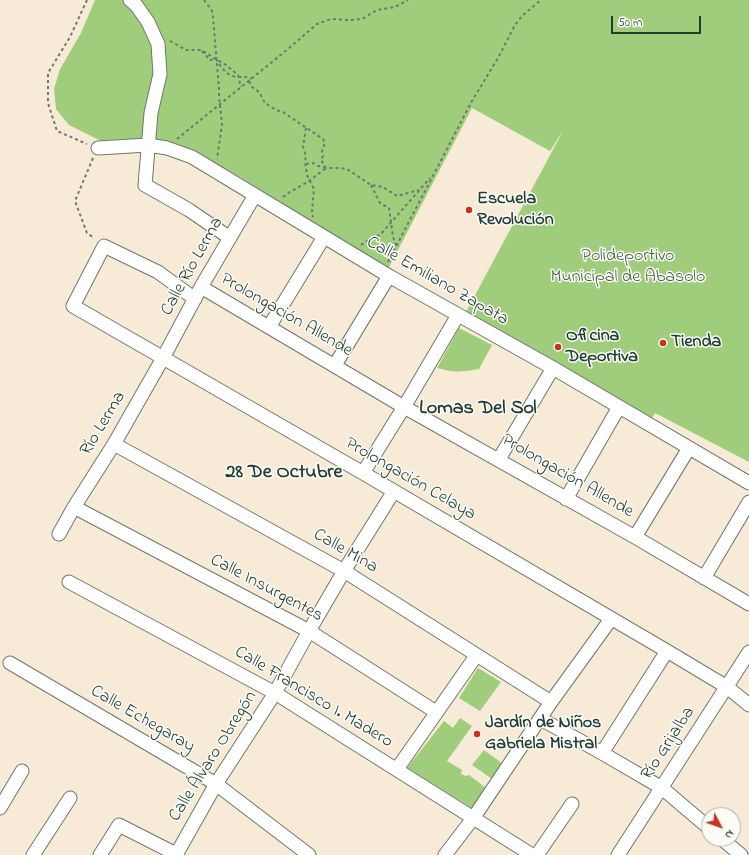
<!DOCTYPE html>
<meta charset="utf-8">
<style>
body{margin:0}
#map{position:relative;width:749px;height:855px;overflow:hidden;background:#f7ebd8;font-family:"Indie Flower",sans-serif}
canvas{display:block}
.north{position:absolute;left:701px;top:807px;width:40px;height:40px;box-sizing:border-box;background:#fdfcf7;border:1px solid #a4b0a9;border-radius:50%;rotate:131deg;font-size:11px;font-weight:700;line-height:16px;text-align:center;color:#1f3d34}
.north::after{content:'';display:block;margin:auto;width:14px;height:18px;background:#c8321e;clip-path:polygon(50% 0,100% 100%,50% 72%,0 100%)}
.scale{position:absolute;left:611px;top:16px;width:90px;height:18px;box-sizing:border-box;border:2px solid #1f3d34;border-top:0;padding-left:5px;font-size:12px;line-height:14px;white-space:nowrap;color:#1f3d34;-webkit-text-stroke:3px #fdfcf7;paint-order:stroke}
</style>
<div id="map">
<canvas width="749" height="855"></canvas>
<div class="north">N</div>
<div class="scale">50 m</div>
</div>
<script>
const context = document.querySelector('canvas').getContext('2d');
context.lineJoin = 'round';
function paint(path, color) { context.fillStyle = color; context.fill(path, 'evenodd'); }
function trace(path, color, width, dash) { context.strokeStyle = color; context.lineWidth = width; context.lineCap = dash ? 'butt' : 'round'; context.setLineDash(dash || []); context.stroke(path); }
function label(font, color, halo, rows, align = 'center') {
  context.font = font + ' "Indie Flower",sans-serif'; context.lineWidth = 3; context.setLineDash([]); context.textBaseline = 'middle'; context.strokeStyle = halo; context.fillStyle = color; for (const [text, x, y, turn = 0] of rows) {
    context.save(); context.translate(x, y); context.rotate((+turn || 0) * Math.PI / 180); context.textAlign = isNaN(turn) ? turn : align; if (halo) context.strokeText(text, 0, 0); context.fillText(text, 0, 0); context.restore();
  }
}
paint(new Path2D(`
 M95,0h654v462l-94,-49 -4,7 -90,-51 -95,-57 98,-183 -14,22 -78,-43 -84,161 -151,-94 -44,-24 -32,-11 -58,2 -34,-17 -13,-16 -2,-20 6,-20 21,-36z
 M459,328l33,17 -13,24c-18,3 -24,4 -42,-1z
 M478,668l23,14 -21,29 -21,-13z
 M460,718l12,8 -25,35 15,9 -1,4 5,2 3,-1 17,13 -14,20 -65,-40 37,-47 9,7z
 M484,750l19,14 -11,15 -20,-14z`), '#9fcd7b');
const minor = new Path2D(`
 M130,0l6,5 12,17 10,22 2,30 -9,39 -6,72 44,25 41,28
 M98,148l50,-3 19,3 25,9 197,119 164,92 196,115
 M201,287l203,120 231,130 114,67
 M195,299l-37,-27 -54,-26 -31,60 290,167 304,178 60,36 22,18
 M269,327l55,-90
 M335,365l54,-89
 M114,444l230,127 207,131
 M499,459l54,-91
 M363,473l41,-66 54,-92
 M566,499l53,-92
 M74,507l235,124 127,81
 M59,534l15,-27 40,-63 49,-86 38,-71 54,-92
 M635,537l54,-89
 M704,578l45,-76
 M69,582l206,111 257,162
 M10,663l206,121 93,71
 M541,719l61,34 60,35 47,40
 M602,753l65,-102
 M397,769l79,-113
 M0,808l22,-37
 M722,839l19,16
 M33,855l37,-57
 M100,855l19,-30 57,29
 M176,855l40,-71 59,-91 34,-62 35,-60 50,-80
 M445,855l29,-38 77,-115 60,-83
 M537,855l35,-51
 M618,855l131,-203`);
trace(minor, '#6b7a6d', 15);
trace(new Path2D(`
 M87,0l-17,37 -22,36v30l9,28 30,13
 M204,0l8,11 1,6 6,72v8l3,27 -5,35
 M170,41l16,9h15l25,15 12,10 3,12
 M202,51l8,9 6,-1c6,9 11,18 23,18 5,0 8,-1 12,2
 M249,81l3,6 7,5 6,11 11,7 7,2 40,27 2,4 -3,8 1,5 -2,4 5,8h13l8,1 24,16 12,2 14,9 22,-6
 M306,128l-3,19 3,9 -1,5 2,14 7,14 -2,21 1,7
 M177,139l111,-90 29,-25 14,-5 19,1 12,-1 15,-9 18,-3 13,-7
 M93,158l-18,43 12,32 7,5
 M306,164l7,-1 5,3 7,1
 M371,185l9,18 9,5 4,29 3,8
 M283,197l7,-5 19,-11 17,-13
 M361,245l6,-4 13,-6 50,-57
 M388,262l84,-161 26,-43 17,-33 7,-9 19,-16`), '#6b7a6d', 2, [3, 3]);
trace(minor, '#fff', 13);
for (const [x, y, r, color] of [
 [469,210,4,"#c8321e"],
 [663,343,4,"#c8321e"],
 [558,347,4,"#c8321e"],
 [477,734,4,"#c8321e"]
]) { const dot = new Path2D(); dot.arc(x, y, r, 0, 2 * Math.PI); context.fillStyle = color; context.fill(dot); trace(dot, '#fdfcf7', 1.5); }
label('bold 18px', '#1f3d34', '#fdfcf7', [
 ["Escuela",477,200],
 ["Revolución",477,221],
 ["Oficina",566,337],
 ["Deportiva",566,358],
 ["Tienda",671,343],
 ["Jardín de Niños",485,724],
 ["Gabriela Mistral",485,745]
], 'left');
label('18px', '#3f6146', '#fdfcf7', [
 ["Polideportivo",628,257],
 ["Municipal de Abasolo",628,278]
]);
label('18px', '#1f3d34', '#fdfcf7', [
 ["Calle Río Lerma",193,267,-61],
 ["Calle Emiliano Zapata",437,282,30],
 ["Prolongación Allende",286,316,30],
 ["Río Lerma",104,424,-59],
 ["Prolongación Allende",567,477,30],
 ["Prolongación Celaya",410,480,30],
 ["Calle Mina",345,552,30],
 ["Calle Insurgentes",266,589,28],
 ["Calle Francisco I. Madero",313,698,31],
 ["Calle Echegaray",142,720,30],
 ["Río Grijalba",669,744,-57],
 ["Calle Álvaro Obregón",214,757,-58]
]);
label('bold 20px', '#1f3d34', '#fdfcf7', [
 ["Lomas Del Sol",478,410],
 ["28 De Octubre",284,474]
]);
</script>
